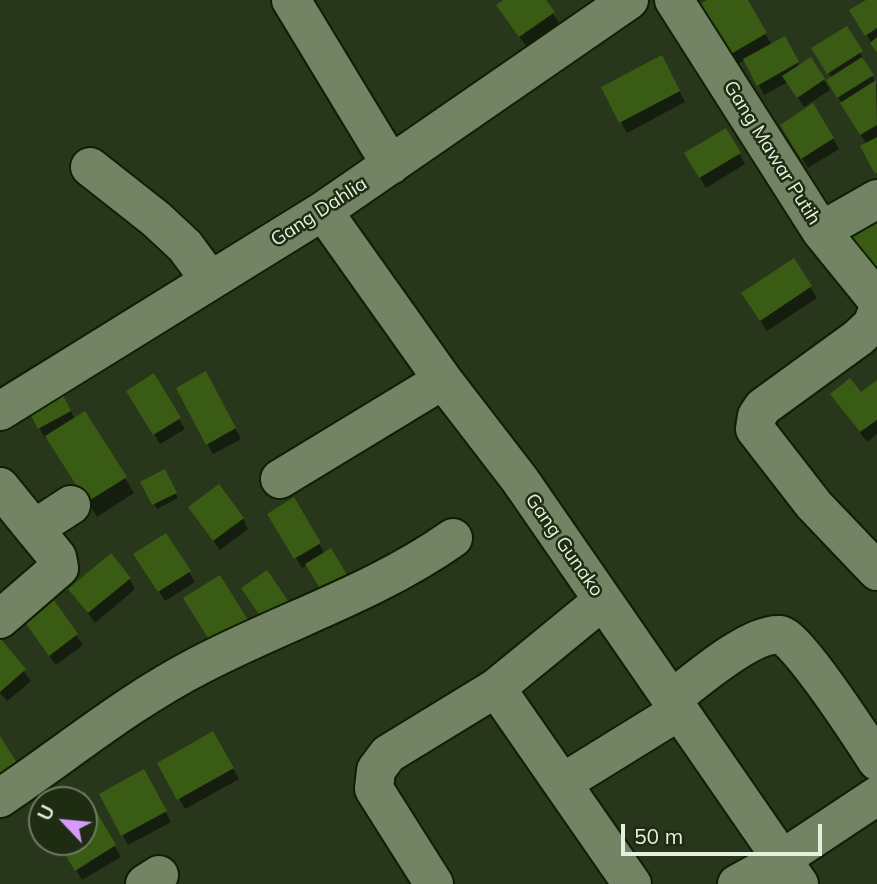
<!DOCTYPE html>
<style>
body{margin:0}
#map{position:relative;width:877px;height:884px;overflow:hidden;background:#28371b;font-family:Mulish,sans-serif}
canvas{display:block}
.north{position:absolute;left:28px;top:786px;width:70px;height:70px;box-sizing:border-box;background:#1e2d11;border:2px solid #6e7b63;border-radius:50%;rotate:296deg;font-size:19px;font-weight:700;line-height:28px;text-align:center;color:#e6f0df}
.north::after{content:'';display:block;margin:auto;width:24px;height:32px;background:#d59bfa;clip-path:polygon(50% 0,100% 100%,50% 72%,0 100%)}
.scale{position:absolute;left:621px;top:824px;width:201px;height:32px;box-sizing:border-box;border:4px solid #e6f0df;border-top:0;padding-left:9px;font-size:21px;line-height:24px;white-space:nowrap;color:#e6f0df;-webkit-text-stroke:5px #1e2d11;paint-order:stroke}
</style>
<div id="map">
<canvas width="877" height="884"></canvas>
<div class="north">U</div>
<div class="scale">50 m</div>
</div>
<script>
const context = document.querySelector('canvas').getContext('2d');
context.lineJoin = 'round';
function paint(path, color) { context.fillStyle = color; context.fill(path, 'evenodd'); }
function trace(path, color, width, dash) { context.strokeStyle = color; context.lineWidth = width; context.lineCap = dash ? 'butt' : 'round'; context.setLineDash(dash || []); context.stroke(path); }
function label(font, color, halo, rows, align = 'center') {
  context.font = font + ' Mulish,sans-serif'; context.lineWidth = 5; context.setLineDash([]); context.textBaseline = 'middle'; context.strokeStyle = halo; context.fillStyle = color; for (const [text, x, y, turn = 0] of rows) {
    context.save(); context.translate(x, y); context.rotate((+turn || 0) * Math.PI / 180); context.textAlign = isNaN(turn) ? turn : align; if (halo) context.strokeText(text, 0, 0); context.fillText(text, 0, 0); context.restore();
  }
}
paint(new Path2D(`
 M506,0h38l15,23 -33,23 -22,-31z
 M710,0h35l27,45 12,-7 16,29 11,-8 19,31 -26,17 -16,-25 -24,13 -19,-35 -14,8z
 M869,0h8v52l-25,-41z
 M847,28l30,57v90l-14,-28 4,-2 -39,-65 4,-2 -18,-30z
 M667,67l18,35 -58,31 -24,-45z
 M813,106l26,43 -31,19 -26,-43z
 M726,130l19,34 -39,24 -20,-34z
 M793,261l24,37 -50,33 -18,-27z
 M153,376l32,53 -25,15 -32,-53z
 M877,382v52l-10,8 -35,-48 29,1z
 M212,384l29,55 -28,15 -6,-10z
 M65,400l10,20 50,58 9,15 -37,24 -49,-80 -3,1 -6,-10z
 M164,471l14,27 -21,11 -14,-27z
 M293,500l32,54 -23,14 -32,-54z
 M196,518l47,1 5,10 -28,21z
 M141,565l48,7 6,10 -30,19z
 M130,579l5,10 -40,34 -25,-34z
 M48,596l35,49 -27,20 -29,-40z
 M0,641l31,40 -24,20 -7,-8z
 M213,733l26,46 -54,30 -26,-46z
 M144,771l27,51 -43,23 -27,-51z
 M84,795l37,62 -39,23 -22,-38h24v-42h-8z`), '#0007');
paint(new Path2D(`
 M503,0h43l9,12 -36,25 -23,-32z
 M707,0h41l19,33 -43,25 -30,-51z
 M866,0h11v28l-12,8 -16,-26z
 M847,26l16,25 -36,23 -16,-26z
 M785,36l14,26 -42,24 -14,-27z
 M877,37v16l-7,-10z
 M662,55l18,36 -61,32 -18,-36z
 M811,57l14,22 -28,19 -15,-22z
 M862,57l12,18 -37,23 -11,-18z
 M876,80l1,45 -17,10 -20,-32z
 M813,103l21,35 -33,21 -21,-34z
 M726,128l15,25 -42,25 -15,-25z
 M877,137v36l-2,1 -15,-28z
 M877,221v62l-34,-44z
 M794,258l18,28 -52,35 -19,-28z
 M206,371l30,57 -30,17 -30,-57z
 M154,373l27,45 -28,17 -27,-44z
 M850,378l11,14 16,-12v40l-17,12 -30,-38z
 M59,387l12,24 -33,18 -12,-24z
 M85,411l42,66 -40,25 -42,-66z
 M165,469l12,24 -25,12 -12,-23z
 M219,484l25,34 -31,23 -25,-34z
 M294,497l27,46 -27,16 -27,-45z
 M166,533l25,38 -33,21 -25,-38z
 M331,548l22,37 -25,16 -23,-37z
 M111,553l20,25 -43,35 -20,-24z
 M267,570l26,38 -26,18 -26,-38z
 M220,575l28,45 -37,23 -28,-45z
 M49,593l29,41 -29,22 -30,-42z
 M0,638l26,31 -26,23z
 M213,731l21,37 -57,32 -20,-37z
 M0,736l19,30 -19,12z
 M144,769l23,42 -46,25 -22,-42z
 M85,792l31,53 -41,26 -17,-29h26v-42h-12z`), '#3a5b13');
const minor = new Path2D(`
 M291,0l100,165
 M674,0l147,231 56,69
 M90,167l66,52 29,27 25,34
 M323,211l120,169 77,100 279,404
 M821,231l56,-32
 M877,312l-5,13 -14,13 -95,69 -6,9 -2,13 59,76 63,66
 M0,411l323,-200 306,-211
 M280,479l163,-99
 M0,487l34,42 37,-24
 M590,611l-94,77 136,196
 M0,619l59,-51 -2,-11 -23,-28
 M671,700c23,-18 80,-68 109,-65 17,2 84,106 97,126
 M564,782l102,-63
 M0,798c67,-45 128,-96 200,-133 84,-44 175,-72 253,-127
 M145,884l14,-9
 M434,884l-60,-95 2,-19 12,-16 108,-66
 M737,884l45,-25 95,-63`);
trace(minor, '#101e03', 42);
trace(minor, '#728464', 38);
label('19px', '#e6f0df', '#1e2d11', [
 ["Gang Mawar Putih",772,153,58],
 ["Gang Dahlia",319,212,-33],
 ["Gang Gunako",564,545,55]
]);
</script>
